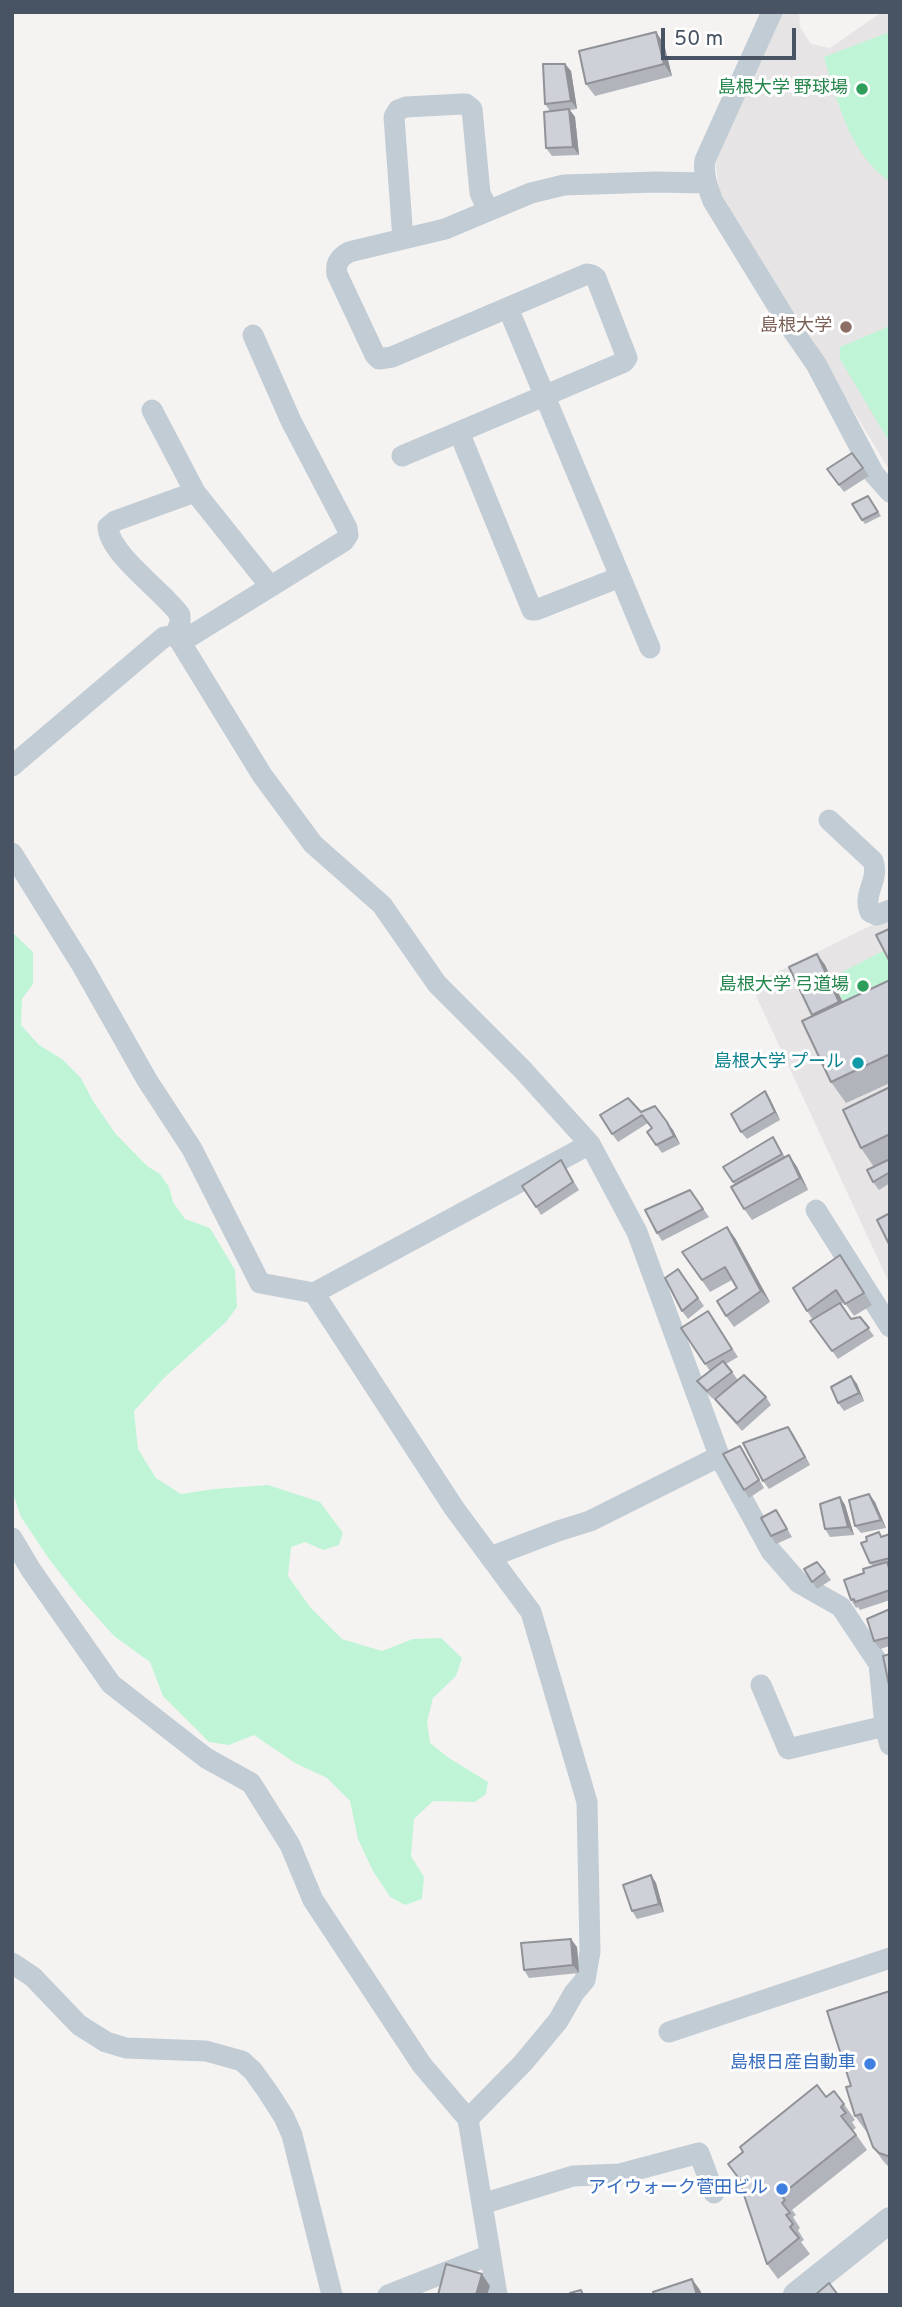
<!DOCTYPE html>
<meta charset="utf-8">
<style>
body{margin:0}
#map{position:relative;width:902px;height:2307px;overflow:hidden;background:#f5f3f2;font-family:Overpass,sans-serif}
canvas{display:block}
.frame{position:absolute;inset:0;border:14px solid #485463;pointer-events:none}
.scale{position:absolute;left:661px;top:28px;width:135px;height:32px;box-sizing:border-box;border:4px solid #485463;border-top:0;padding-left:9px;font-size:21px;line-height:24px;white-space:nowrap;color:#485463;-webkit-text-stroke:5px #fff;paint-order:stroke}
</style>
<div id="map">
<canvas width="902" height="2307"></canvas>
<div class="frame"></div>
<div class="scale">50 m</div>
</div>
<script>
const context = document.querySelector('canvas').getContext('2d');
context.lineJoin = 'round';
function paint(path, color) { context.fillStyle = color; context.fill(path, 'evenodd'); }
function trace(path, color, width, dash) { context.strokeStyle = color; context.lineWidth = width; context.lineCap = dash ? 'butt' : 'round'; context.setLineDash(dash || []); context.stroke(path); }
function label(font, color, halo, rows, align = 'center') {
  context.font = font + ' Overpass,"Noto Sans JP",sans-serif'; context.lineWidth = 6; context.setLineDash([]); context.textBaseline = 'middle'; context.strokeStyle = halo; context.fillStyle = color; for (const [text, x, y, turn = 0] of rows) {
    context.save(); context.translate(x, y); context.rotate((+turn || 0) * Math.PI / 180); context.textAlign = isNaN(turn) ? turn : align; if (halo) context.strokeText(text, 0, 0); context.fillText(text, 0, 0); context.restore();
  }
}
paint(new Path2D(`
 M783,12h16l1,15 11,17 19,4 52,-36h8v459l-171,-281 -4,-30z
 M890,916v369l-139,-300z`), '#e6e4e4');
paint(new Path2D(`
 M890,32v150c-41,-29 -52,-79 -66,-125z
 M890,326v117l-50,-84v-12z
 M12,932l21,20v32l-11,15 -1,26 18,20 23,14 19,19 12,23 22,32 32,33 13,8 9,13 4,15 12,17 25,9 25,42 2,37 -11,15 -62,56 -30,33 4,38 18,29 25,16 33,-5 54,-4 52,17 23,31 -4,12 -16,5 -18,-8 -14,5 -3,29 22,31 32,32 40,12 31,-12 28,-1 21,20 -6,18 -23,22 -6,24 3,21 19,15 39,24 -2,12 -11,8 -42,-1 -19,18 -3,37 13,21 -2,22 -17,6 -15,-8 -17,-26 -15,-32 -8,-38 -23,-23 -32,-15 -41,-28 -25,10 -20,-3 -46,-46 -13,-34 -36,-26 -36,-40 -29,-37 -28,-42 -9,-26z
 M883,951l7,13v31l-39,20 -20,-37z`), '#bff5d6');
trace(new Path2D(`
 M772,12l-67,148c-2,15 2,26 8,41l78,127 25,36 58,110 16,18
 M403,239l42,-10 86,-36 33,-8 92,-3 50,1
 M508,308l142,340
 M152,410l43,82 75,94
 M459,432l165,-70 3,-4 -31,-80 -4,-3 -5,-1 -195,83 -13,2 -4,-4 -38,-81c-2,-11 3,-17 12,-22l54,-13 -9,-122 4,-7 8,-3 56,-3h4l6,5 8,84 8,17
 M402,456l57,-24 73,178h4l84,-33
 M175,635l5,-12v-8c-16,-23 -71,-61 -72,-88l7,-6 80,-29
 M181,642l163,-101 4,-6 -1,-7 -56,-107 -38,-86
 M12,766l152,-129 11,-2 3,3 84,137 51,69 69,61 55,79 86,86 67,74 47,88 83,226 51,93 28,32 42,24 38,57 6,62 5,19
 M829,820l44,41c7,18 -11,33 -3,51l7,3 13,-5
 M12,853l71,114 64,113 45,69 68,134 54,10 276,-149
 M816,1210l74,117
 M314,1293l140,215 77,104 56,190 3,150 -5,28 -11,13 -16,28 -35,42 -55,56
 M12,1538l19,32 80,114 95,74 45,25 39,62 23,55 109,165 46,54 29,176
 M490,1557l68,-26 32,-10 130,-65
 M761,1685l27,64 97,-23
 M12,1963l21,14 46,48 27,17 20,6 80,3 36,10 11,10 15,21 16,25 8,18 40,160
 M669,2032l221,-74
 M482,2204l91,-28 47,-2 79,-21 15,40
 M388,2295l102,-40`), '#c2ccd5', 21);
trace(new Path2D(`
 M796,2295l94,-75`), '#c2ccd5', 26);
paint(new Path2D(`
 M656,32l8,12 8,32 -77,20 -9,-12z
 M565,64l6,7 6,38 -7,1 5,7 4,38 -27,1 -6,-8 4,-37 -5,-7z
 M852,453l17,23 -25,16 -17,-23z
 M868,496l13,20 -16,8 -3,-4z
 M817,954l8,11 17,37 48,-22v103l-44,20 -15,-21 -18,-66 -24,-49z
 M890,1087v96l-11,7 -6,-8 1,-15 -13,-19z
 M765,1091l5,8 10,21 -33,19 -6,-7z
 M641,1112l32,18 7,14 -18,9 -15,-21 5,-4 -4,-5 -30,19 -6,-8z
 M773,1137l12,20 4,-2 8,12 11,23 -56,30 -8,-11 -9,-24 -12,-18z
 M561,1160l18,30 -38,25 -5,-8z
 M690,1190l19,27 -47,24 -5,-8z
 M735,1238l35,64 -36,25 -8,-11 11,-28 -5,-8 -22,12 -28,-40z
 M848,1266l24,39 -18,11 -10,-14 -4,3 11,14 9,-2 14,19 -36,23 -28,-38 3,-1 -6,-9z
 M678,1269l26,37 -16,13 -6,-8z
 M708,1311l30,46 -12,7 12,16 -25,19 -10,-10 -6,-8 13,-10 -29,-43z
 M851,1376l6,8 7,17 -20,10 -6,-8z
 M766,1397l5,8 -29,26 -21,-24 -6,-8z
 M793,1434l17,31 -41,24 -6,-8z
 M745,1454l19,34 -15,10 -5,-8z
 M869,1494l6,8 11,26 -25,5 -6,-7z
 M840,1497l5,8 9,30 -24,2 -5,-8z
 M776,1510l16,27 -16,7 -5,-8z
 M890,1534v66l-30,10 -2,-3 -2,1 -5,-8 13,-27 9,-7 -3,-3 12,-27z
 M804,1569l21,3 6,8 -14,9z
 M890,1609v37l-10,3 -6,-8z
 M651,1875l5,8 8,29 -27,7 -5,-8z
 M577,1947l2,26 -50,5 -5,-8z
 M890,1991v177l-6,-6 -11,-15 -6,-16h-1l-11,-15 -4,-30z
 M826,2097l18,7 11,16 -3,2 4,6 -3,2 14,20 -75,60 4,5 -3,2 7,11 -2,2 6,10 -3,2 9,12 -32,25 -11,-15 -24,-80 -15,-20z`), '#b1b4ba');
paint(new Path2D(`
 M656,32l8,12 8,32 -8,-12z
 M565,64l6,7 6,38 -6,-8z
 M569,109l6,8 4,38 -6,-8z
 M817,954l8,11 23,48 -9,-11z
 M765,1091l5,8 10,21 -5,-8z
 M667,1122l6,8 7,14 -6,-8z
 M789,1155l8,12 11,23 -8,-12z
 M727,1227l8,11 35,64 -9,-11z
 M851,1376l6,8 7,17 -5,-8z
 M788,1427l5,7 17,31 -5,-8z
 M869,1494l6,8 11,26 -5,-8z
 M840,1497l5,8 9,30 -6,-8z
 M651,1875l5,8 8,29 -5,-8z
 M571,1939l6,8 2,26 -6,-8z
 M482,2274l8,12 -3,9h-11z
 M692,2279l8,11 2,5h-5z`), '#909297');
const building = new Path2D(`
 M656,32l8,32 -78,20 -7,-33z
 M543,64h22l6,37 -26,3z
 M569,109l4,38 -27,1 -2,-36z
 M852,453l11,15 -24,17 -12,-16z
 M868,496l10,16 -16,8 -10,-16z
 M889,929l1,1v32l-14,-27z
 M817,954l22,48 -27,13 -23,-48z
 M890,980v74l-59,28 -29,-61z
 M890,1087v47l-29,14 -18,-38z
 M765,1091l10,21 -34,20 -10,-18z
 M628,1098l13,14 14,-6 12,16 7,14 -18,9 -9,-13 5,-4 -10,-13 -30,19 -12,-19z
 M773,1137l9,17 -49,28 -10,-15z
 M789,1155l11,23 -56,31 -13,-22z
 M890,1159v13l-17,10 -6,-12z
 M561,1160l12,22 -37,25 -14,-21z
 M690,1190l13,19 -46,24 -12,-23z
 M890,1213v33l-13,-26z
 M727,1227l34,64 -35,25 -9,-15 20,-13 -12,-21 -23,13 -20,-28z
 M840,1255l24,38 -19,11 -9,-14 -29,21 -14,-23z
 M678,1269l20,29 -16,13 -17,-33z
 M840,1303l11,16 9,-2 9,11 -37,23 -22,-30z
 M708,1311l24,38 -27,15 -24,-36z
 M723,1361l9,11 -25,19 -10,-10z
 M744,1375l22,22 -29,26 -22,-24z
 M851,1376l8,17 -21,10 -7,-16z
 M788,1427l17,30 -42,24 -20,-38z
 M740,1446l19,34 -15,10 -21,-36z
 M869,1494l12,26 -26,6 -6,-26z
 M840,1497l8,30 -23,2 -5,-25z
 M776,1510l11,19 -16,7 -10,-18z
 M879,1532l2,5 9,-3v24l-20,5 -9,-20 6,-2 -1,-4z
 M817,1562l8,10 -13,10 -8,-13z
 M887,1562l3,9v19l-35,12 -1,-3 -3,1 -7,-20 20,-7 -1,-4z
 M890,1609v28l-16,4 -7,-22z
 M890,1654v36l-7,-34z
 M651,1875l8,29 -27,7 -9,-26z
 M571,1939l2,26 -49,5 -3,-27z
 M890,1991v165h-2l-9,-3 -6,-6 -12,-33 -6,2 -9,-29 5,-1 -24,-75z
 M817,2085l9,12 8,-6 10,13 -3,3 5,6 -5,3 15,19 -75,60 4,5 -3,3 8,10 -4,2 7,9 -3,3 9,11 -32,26 -26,-78 2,-2 -15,-20 15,-12 -3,-5z
 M446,2264l36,10 -6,21h-38z
 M692,2279l5,16h-43l-1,-3z
 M829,2283l9,12h-23z
 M581,2290l2,5h-13v-2z`);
paint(building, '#ced1d8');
trace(building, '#909297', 2);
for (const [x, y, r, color] of [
 [862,89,7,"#2e9e5b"],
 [846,327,7,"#8d6e63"],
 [863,986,7,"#2e9e5b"],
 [858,1063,7,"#0f9aa8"],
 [870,2064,7,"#3f7fe0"],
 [782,2189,7,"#3f7fe0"]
]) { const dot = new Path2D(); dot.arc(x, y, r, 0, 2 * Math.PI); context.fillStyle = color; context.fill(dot); trace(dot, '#fff', 2.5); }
label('18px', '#27864d', '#fff', [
 ["島根大学 野球場",848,89],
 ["島根大学 弓道場",849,986]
], 'right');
label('18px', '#785e54', '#fff', [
 ["島根大学",832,327]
], 'right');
label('18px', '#0d838f', '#fff', [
 ["島根大学 プール",844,1063]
], 'right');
label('18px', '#366cbe', '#fff', [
 ["島根日産自動車",856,2064],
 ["アイウォーク菅田ビル",768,2189]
], 'right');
</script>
